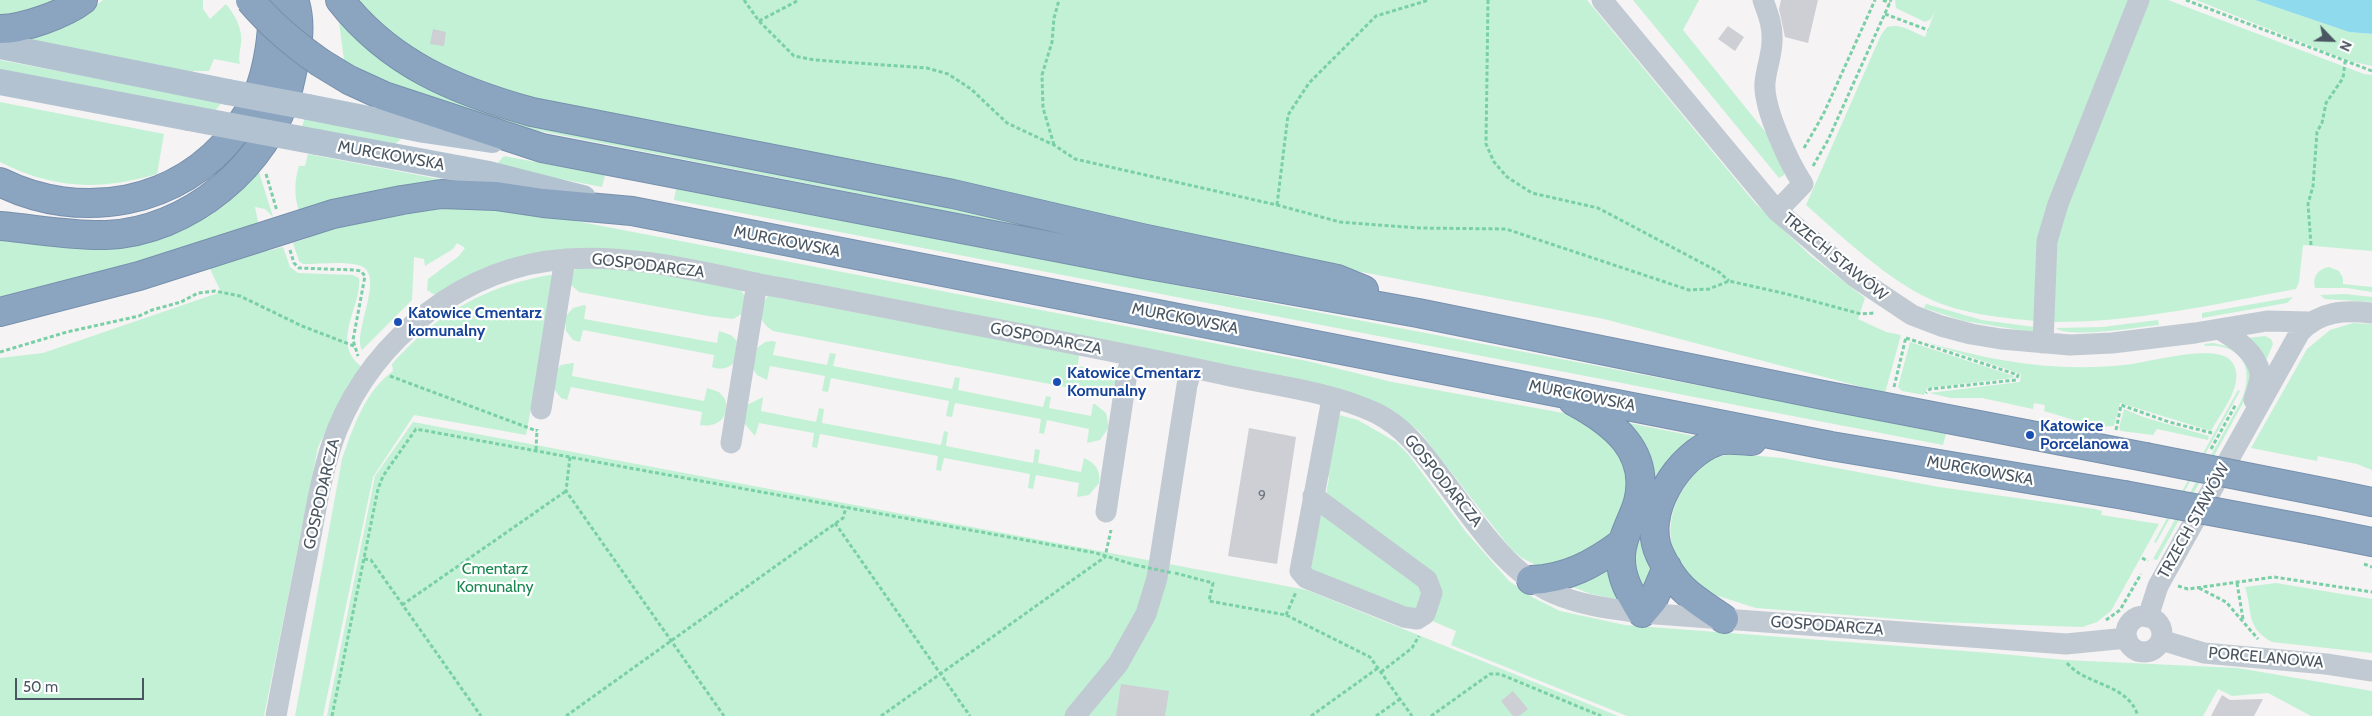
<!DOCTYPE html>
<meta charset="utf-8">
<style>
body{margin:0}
#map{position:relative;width:2372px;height:716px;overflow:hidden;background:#f5f3f3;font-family:Cabin,sans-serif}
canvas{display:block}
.north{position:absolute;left:2307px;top:15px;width:50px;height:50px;-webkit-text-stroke:4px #fff;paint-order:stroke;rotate:114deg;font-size:14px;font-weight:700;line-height:20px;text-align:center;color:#4a5661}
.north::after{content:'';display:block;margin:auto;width:18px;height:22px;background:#4a5661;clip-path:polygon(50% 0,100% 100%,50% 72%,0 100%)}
.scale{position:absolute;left:15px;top:678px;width:129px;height:22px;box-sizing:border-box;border:2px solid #4a5661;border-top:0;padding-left:6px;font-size:15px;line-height:18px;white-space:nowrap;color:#4a5661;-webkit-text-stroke:4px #fff;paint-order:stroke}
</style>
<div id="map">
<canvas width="2372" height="716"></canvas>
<div class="north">N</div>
<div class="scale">50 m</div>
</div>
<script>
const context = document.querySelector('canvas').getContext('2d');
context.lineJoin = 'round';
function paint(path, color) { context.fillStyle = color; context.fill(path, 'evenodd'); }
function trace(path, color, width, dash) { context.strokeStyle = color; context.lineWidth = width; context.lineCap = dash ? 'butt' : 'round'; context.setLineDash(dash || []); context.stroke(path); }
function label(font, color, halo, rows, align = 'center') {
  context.font = font + ' Cabin,sans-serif'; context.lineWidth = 4.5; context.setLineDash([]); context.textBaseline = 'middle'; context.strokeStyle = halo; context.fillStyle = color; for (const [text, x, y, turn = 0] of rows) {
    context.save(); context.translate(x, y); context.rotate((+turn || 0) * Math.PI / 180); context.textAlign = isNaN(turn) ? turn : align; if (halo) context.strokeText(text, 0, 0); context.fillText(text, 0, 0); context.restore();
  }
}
paint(new Path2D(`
 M0,0h64l-64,18z
 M103,0h100v9l7,10 16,-15c9,11 17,25 15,40 -1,7 -3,13 -1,20l-26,-5 -5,12h-16l-1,2 -177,-36 74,-26z
 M361,0h1226l168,203 56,53 54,42 -7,21 28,13 15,3 -16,58 -281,-74 -407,-79 -645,-134 -81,-24 -71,-40 -42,-39z
 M1633,0h66l-16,30 84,104 18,34 -1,7 -5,3z
 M1895,0h239l-57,144 -40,177c-34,-3 -74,-7 -105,-21 -42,-18 -92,-65 -126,-95l75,-170 6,-8c15,-4 25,5 38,10l11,-28 -5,10 -6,3 -29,-14z
 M2147,0h21l196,74 8,1v176l-69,-6 -4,37 -3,7c-81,15 -163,34 -246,33l1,-74z
 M2196,0h59l94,32 23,2v32l-23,-5z
 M341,19l56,49 629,156 -3,2 -539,-106 -28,-7 -100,-44 -12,-9 -5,-38z
 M0,60l222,42 -7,9 -215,-41z
 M0,102l164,32 -7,40c-58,17 -103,15 -157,-12z
 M305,118l99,18 -12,11 -91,-18z
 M308,154l152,29 -160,30c-6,-14 -6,-32 -1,-47h6z
 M504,156l101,19 -3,12 -107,-21z
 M258,169l15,48 -8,-8 -10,-2 4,20 -127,40 -132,30v-63l106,10z
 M676,189l1140,219 130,26 -3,11 -1269,-245z
 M448,207l60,2 47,8 752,144 85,21 188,34 27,19 24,39 -8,48 -26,29 -57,16 -18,-9 -12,-10 -90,-116 -30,-23 -747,-155 -191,31 -17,10 -8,-5 1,-11 31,-23 6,-8 -8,-5 -4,6 -28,17 -1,-7 -10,-2 -2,43 -50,50c-10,-20 26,-78 -4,-85 -17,-4 -38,-1 -55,-1l-4,-3 -6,-18 15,-5 -1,-3 90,-24z
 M283,247l7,20 8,6 55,2 6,3c3,29 -29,64 2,88l-13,19 -30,62 -54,269h-264v-358l43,-5 178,-61 -12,-25 57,-18 2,2z
 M580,267l76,5 84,17 5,7 -3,18 -9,5 -25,-3 -129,-24 -9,-8c0,-9 2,-14 10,-17z
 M2329,267l10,4 4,7v6l29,3v5l-25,-4h-32c-3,-11 3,-19 14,-21z
 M556,274l-30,161 -112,-20 -41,62 -50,239h-28l47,-257c11,-31 23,-68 51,-88l-1,-7c45,-51 96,-80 164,-90z
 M2345,294l27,3v5l-47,-3 -5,-4z
 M768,296l311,58 -1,12 38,7c1,11 -3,19 -14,21l-329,-63c-3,-2 -7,-5 -9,-8 -5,-6 -1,-22 4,-27z
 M2293,297l-6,6 -85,15v-5z
 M1926,304l56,16 52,7 -1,4h-7l-62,-10 -40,-13z
 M584,305l2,1 -2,13 133,24 2,-12 12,4 6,6 -3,22c-7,6 -14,7 -22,4l2,-12 -131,-25 -3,12 -7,-2 -7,-9 -1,-14 8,-9z
 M2158,320l1,5c-21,2 -88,14 -103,3l46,-1z
 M2353,323l19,1v146l-15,-6 -39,-8 -1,5 -66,-13 56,-99 23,-19z
 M2265,336l6,3 2,5 -8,19 -18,-25z
 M773,341l3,1 -3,13 54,10 3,-12 6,1 -3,12 119,23 3,-12 5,1 -2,12 85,17 3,-11 5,1 -2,11 42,8 2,-12h2l11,9 3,14 -9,13 -13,3 2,-14 -42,-9 -3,14 -5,-1 2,-14 -86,-16 -3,14 -6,-1 3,-15 -118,-23 -3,14 -6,-1 3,-15 -55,-10 -3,14 -10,-5 -4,-6 4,-21 8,-6z
 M1910,342l104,34 -1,2 -86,10 -3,7 -22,-4 -4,-4z
 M1926,342c69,20 134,31 206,22 21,-3 80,-19 97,-5 21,19 -8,54 -18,72l-91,-28 -6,23 -17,1 -53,-16 1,-6 -11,-2 -1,6 -51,-11h-31l-22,-5 91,-11 1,-8z
 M2213,343l22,5 17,24 -3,20 -92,168 -4,-1 87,-156c16,-33 3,-60 -35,-57l-1,-2z
 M572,363h2l-2,13 132,25 3,-13 12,4 6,7c6,19 -9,29 -25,26l2,-13 -131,-25 -4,13 -6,-2 -7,-9 2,-18 5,-6z
 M1151,370l17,3 7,8 -33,-7z
 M2238,390l2,1 -84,152 -2,-1z
 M763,397l-2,14 55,11 3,-14 5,1 -2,14 119,22 3,-14 4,1 -2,14 87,17 2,-14 5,1 -2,13 43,9 3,-14c11,5 17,12 15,25l-10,12 -12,2 2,-14 -43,-8 -3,14 -5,-1 2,-14 -86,-16 -3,13 -5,-1 2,-14 -118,-22 -3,14 -5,-1 2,-14 -55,-10 -4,13 -11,-13 3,-18z
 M2124,409l19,8 66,19 -1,4 -51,-11 -4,6 -32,-4 -2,-3z
 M1339,415l19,5 38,22 12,12 58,78 43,49 25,17 26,13 65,14 366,28 74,7 173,8 134,23v25h-61l-43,-23 -36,3 -14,-7 -15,27h-576l-176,-71 5,-14 -24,-10 7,-29 -113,-98 3,-16 -6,-13z
 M413,422l894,168 311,126h-1291l48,-240z
 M1629,423l70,14 -43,50z
 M1736,454l46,4 157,29 156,22 7,2 -1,4 58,9 -48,87 -14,11 -15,5 -145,-5 -181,-14 -41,-13 -3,4c-14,-14 -30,-28 -38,-47 -12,-33 8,-73 36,-91 7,-5 17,-6 26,-7z
 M1321,513l98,66 4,22 -13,11 -100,-38z
 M1639,537h4l12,31 -10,28 -11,-18 1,-38z
 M1611,559l9,41 -29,-6 -21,-8z
 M2276,583l96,16v54l-100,-11c-27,-15 -19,-30 -27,-55z`), '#c3f1d5');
paint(new Path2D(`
 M2255,0h117v34l-23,-2z`), '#90daee');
paint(new Path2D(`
 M1781,0h37l-10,43 -23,-6 -6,-28z
 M1728,26l16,11 -9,14 -17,-12z
 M433,29l13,3 -2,14 -14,-2z
 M1249,428l47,9 -19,127 -49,-8z
 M1121,684l48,7 -4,25h-49z
 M1513,691l15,18 -9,7h-6l-12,-15z
 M2222,695l8,5 33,-1 -9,17h-43z`), '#cdcfd5');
const highway = new Path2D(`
 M340,0c50,64 116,91 192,112l421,82 189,44 195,41 27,11
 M0,29c23,0 65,-15 83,-29
 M321,63l28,17 35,16 158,52 596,115 280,50 405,82 322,62
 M0,182c80,40 180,23 235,-50 8,-11 17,-23 22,-36 13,-31 15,-63 17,-96
 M0,226c35,3 71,10 106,9 82,-3 163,-70 183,-149 6,-27 15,-59 5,-86
 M0,312l139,-36 194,-62 69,-14 39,-6 55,2 47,7 89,8 1199,235 293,49
 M1573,401c39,21 78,50 65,101 -5,18 -17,35 -17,54 -1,22 10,39 21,57l11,-13 14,-33
 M2333,494l39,8
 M2312,530l60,12
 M1531,580c35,-1 63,-16 91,-37
 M1724,619c-30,-21 -47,-28 -64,-64 -20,-41 18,-101 58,-114 10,-3 24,0 34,0`);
trace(highway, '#7690ad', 30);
trace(new Path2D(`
 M744,0l15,21 35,35 21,4 112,8 21,6 23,15 36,34 47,22 21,14 202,46 63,17 79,6 87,1 183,61 20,-1 20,-8 58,13 74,20 14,-1
 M1488,0l-2,144 8,18 13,15 25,16 66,15 121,64 10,9
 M1883,0l7,3
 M2186,0l186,71
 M1885,14l43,16
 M759,21l40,-21
 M1054,145l-11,-37 -1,-33 10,-33 2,-24 5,-18
 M1804,148l19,-33 52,-115
 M1813,166l15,-26 63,-140
 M266,174l11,37
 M1277,205l11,-90 21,-32 67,-67 53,-16
 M2311,245l-3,-41 5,-18 4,-54 5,-9 4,-20 17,-25 2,-16
 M290,250l4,13 5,5 55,2 7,1 4,5 -12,64 5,16
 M1906,338l112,37 -2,5 -86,9 -4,4
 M0,352l67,-20 72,-16 13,-6 29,-8 17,-9 17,-2 25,5 62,30 52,20
 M390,376l147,55
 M1894,387l12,-50
 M2116,430l5,-25 48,17 43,11
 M2211,449l25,-45
 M536,450l1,-21
 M570,457l-4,34 158,225
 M835,523l135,193
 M2142,558l6,3
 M364,559l7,1 110,156
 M2364,564l8,3
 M1175,573l38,10 -4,18 77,14 84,42 42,59
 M2237,583l6,36
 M2178,586l10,3 86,-12 98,15
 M2199,588l27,14 32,37
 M402,605l164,-114
 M1286,615l10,-23
 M2106,620l14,-10 21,-36
 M2067,663c19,23 61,20 71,53
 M1381,672l31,-24 7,-12
 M332,716l46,-227 5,-13 33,-47 680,124 39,12
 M566,716l277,-198 3,-11
 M881,716l224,-159 6,-27
 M1311,716l67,-48
 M1376,716l24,-17
 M1431,716l59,-42h10l101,42`), '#7ad0a6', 3, [4, 2.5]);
trace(new Path2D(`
 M1602,0l175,211 78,66 57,38 29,11 30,8 30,5 69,6 42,-2 83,-10 72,-12 42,1
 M1763,0c5,14 10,26 9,41 0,14 -6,28 -7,42 -2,25 24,80 38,101l-26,27
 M2219,329c17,10 37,23 41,44 1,8 -4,19 -6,27
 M2043,343l4,-102 11,-37 81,-204
 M541,409l24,-150
 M731,443l26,-160
 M1313,496l114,84 5,13 -7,21 -8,5 -13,-2 -98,-39 -6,-7 32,-172
 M1106,512l21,-139 5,-17
 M2126 634a18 18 0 1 1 36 0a18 18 0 1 1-36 0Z
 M2148,617l10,-31 142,-254c20,-21 44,-22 72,-19
 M2161,640l43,13 122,11 46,7
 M276,716c10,-55 21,-110 32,-165 8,-41 14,-83 29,-121 38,-93 128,-164 230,-171 64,-5 130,12 193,25 61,11 122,23 183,35 96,18 192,36 287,57 48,10 101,16 146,37 28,14 45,37 63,61 32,42 66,98 116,120 28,12 57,15 87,19l424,31 61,-6
 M1075,716l43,-52 28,-50 11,-36 30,-193 5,-17`), '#c1cad2', 21);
trace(new Path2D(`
 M0,46l228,46
 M0,82l189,36
 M308,107l116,23 68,10
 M317,142l172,32 94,24`), '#b3c2d1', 26);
trace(highway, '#8ba5c1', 28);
const highwayBridge = new Path2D(`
 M250,0c21,25 45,45 71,63
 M2145,457l188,37
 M2124,495l188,35`);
trace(highwayBridge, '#7690ad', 30, []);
trace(new Path2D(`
 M1135,565l38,8`), '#7ad0a6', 3, [4, 2.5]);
trace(new Path2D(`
 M228,92l80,15
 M189,118l128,24`), '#b3c2d1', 26);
trace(highwayBridge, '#8ba5c1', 28);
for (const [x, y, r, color] of [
 [398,322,5,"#1a4fb4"],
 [1057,382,5,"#1a4fb4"],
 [2030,435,5,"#1a4fb4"]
]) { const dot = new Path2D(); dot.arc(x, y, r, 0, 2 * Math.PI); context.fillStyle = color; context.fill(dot); trace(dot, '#fff', 2); }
label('14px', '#6b747e', null, [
 ["9",1262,496]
]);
label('16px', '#4a5661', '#fff', [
 ["MURCKOWSKA",391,156,10],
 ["MURCKOWSKA",787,242,11],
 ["TRZECH STAWÓW",1835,257,39],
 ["GOSPODARCZA",648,266,7],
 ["MURCKOWSKA",1185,319,11],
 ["GOSPODARCZA",1046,339,11],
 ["MURCKOWSKA",1582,396,11],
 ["MURCKOWSKA",1980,471,10],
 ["GOSPODARCZA",1443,481,51],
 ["GOSPODARCZA",322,494,-77],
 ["TRZECH STAWÓW",2194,521,-61],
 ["GOSPODARCZA",1827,626,4],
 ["PORCELANOWA",2266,658,5]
]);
label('bold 16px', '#164399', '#fff', [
 ["Katowice Cmentarz",408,313],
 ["komunalny",408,331],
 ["Katowice Cmentarz",1067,373],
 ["Komunalny",1067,391],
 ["Katowice",2040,426],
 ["Porcelanowa",2040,444]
], 'left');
label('16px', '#17864f', '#fff', [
 ["Cmentarz",495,569],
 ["Komunalny",495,587]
]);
</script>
